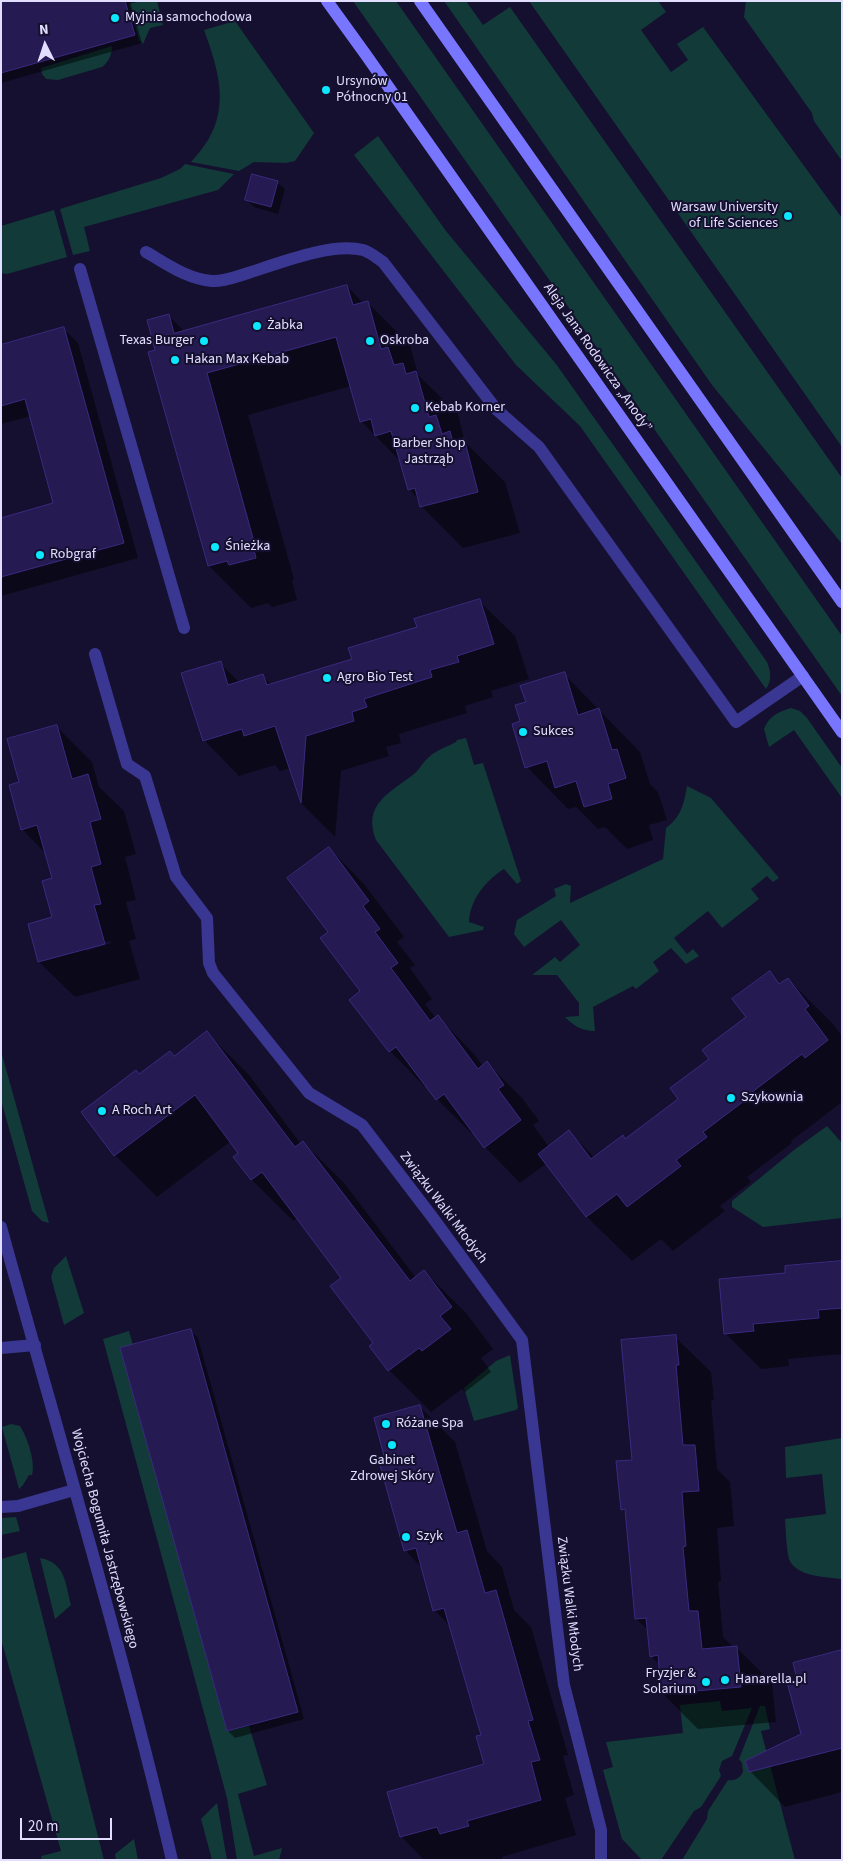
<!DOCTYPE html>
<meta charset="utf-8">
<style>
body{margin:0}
#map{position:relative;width:843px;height:1861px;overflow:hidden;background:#15102f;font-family:"Source Sans 3",sans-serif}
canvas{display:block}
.frame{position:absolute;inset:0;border:2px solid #e2deff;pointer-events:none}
.north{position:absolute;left:20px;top:20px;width:50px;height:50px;-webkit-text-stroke:4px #15102f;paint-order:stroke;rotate:356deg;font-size:14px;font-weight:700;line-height:20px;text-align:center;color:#e2deff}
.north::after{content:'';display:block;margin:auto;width:18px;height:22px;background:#e2deff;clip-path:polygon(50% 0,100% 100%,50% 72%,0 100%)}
.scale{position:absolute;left:20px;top:1818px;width:92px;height:22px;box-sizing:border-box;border:2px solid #e2deff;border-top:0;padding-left:6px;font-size:15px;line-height:18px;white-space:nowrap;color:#e2deff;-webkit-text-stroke:4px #15102f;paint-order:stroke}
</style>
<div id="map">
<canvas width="843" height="1861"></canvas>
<div class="frame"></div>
<div class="north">N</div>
<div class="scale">20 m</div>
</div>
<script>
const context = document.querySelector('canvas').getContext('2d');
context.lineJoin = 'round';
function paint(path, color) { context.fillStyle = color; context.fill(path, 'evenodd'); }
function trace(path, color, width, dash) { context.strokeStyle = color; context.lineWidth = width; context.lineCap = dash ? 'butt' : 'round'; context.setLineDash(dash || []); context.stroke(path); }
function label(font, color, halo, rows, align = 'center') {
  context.font = font + ' "Source Sans 3",sans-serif'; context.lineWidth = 4; context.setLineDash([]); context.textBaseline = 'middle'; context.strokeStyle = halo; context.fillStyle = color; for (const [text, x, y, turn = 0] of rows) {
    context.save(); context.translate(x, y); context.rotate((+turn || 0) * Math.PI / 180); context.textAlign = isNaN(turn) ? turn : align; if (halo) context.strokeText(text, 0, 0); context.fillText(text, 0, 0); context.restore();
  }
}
paint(new Path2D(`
 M141,1h16l6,24 -13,3 -7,16 -4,-4 -10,-36z
 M353,1h43l446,635v60z
 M444,1h22l17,24 27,-18 332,471v66l-130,-159z
 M529,1h129l8,11 -25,18 30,42 17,-12 -11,-16 26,-17 139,191v229z
 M746,1h96v160l-28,-40 -2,-8 -68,-96z
 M235,21l79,112 -19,28 -9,2 -32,-1 -15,9 -48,-9c6,-7 12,-14 17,-22 22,-36 9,-74 -4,-110z
 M112,46c0,8 -3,16 -10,21l-44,13 -12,-1 -4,-5 -1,-6z
 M378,136l68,95 110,133 211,298c4,10 5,18 -1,27l-186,-263 -64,-61 -162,-210z
 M185,164l49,10 -16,16 -134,37 6,24 -17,4 -13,-46 101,-31 19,-9z
 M54,210l13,47 -60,17 -6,-1v-47z
 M791,708l9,3 7,7 35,50v30l-48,-68 -25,17 -5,-18c5,-13 14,-17 27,-21z
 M466,738l8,27 9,-2 38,118 -4,3 -13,-15c-19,12 -34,31 -35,53l15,5 -1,3 -34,7 -73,-97c-14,-36 14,-47 38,-66 6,-5 9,-12 15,-17 7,-7 18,-10 27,-15l1,-2z
 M687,786l24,12 68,80 -6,4 -6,-6 -16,13 8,10 -37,29 -14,-17 -34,27 13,16 6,-5 6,7 -13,8 -15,-16 -18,14 6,9 -23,18 -3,-3 -40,21 2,24c-13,0 -21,-5 -30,-14l14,-1v-13l-22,-28h-25l23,-18 5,5 20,-17 -19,-25 -37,27 -10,-13 3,-14 39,-24 -2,-7 12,-5 5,2 -1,17 93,-44 3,-31c15,-11 18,-24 21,-42z
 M1,1051l48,172 -7,-2 -10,-10 -31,-111z
 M827,1126l15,17v75l-79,9 -31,-20v-6l62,-51z
 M66,1256l18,57 -20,12 -13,-48 3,-9z
 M129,1331l4,14 -12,4 106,382 22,-5 18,59 -29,9 16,62 28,-8 -3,12h-42l-10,-62 -124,-459z
 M510,1355l8,53 -2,2 -42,11 -10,-33 32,-27z
 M11,1424l9,2c7,10 16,37 12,49h-3l-6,10 -4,4 -17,-62z
 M842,1438v141c-16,-2 -46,-2 -53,-20 -3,-12 -3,-27 -4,-40l41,-5 -4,-40 -36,4 -1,-31z
 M16,1517l4,14 -19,4v-17z
 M26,1552l78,308h-62l-1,-4 20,-5 -60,-212v-80z
 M40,1558c26,5 25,25 31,47l-16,14z
 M720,1701l2,10 30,-3 -20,48 -10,5 -3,9 2,6 -20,31 -7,4 -33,49h-19l-20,-21 -19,-69 10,-3 -7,-25 77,-9 -3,-28z
 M760,1706h5l5,23 -9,2 34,129h-113l25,-41 1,-8 20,-31c7,1 12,-2 15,-8l-1,-9 -3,-4z
 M217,1803l10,57h-15l-11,-41z
 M134,1839l4,21h-22l-1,-6z`), '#123a39');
paint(new Path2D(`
 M87,1h43l12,42 -141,40v-57z
 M277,182l8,7 -7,25 -24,-7 -7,-7z
 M347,286l17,18 4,-1 42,42 8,30 40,39 7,28 40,40 15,51 -57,15 -42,-42 -2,-6 -10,-11 -8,-27 -40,-41 -10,-35 -103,29 46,164 -2,1 5,20 -25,7 -4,-4 -17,5 -42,-42 -59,-214 7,-2 12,-34 15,15z
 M64,329l14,14 60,215 -137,38v-77l54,-15 -24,-88 -30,8v-78z
 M479,601l36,35 14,43 -38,12 2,6 -28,9 2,7 -68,21 2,9 -15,4 3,9 -48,15 -6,66 -34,-34 -11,-35 -10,3 -5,-6 -36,11 -35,-36 16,-77 20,20 23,-7 9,9 82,-25 64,-32z
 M564,674l76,78 10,32 8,8 9,28 -18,5 4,15 -26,9 -22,-22 -7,2 -22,-22 -8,2 -41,-42 -5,-45 5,-19z
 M57,727l35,35 7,25 25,24 12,43 -11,3 11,43 -10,2 10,37 -7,2 11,38 -65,18 -36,-35 -10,-38 24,-6v-39l-7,-25 -24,-25 -1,-46zM110,941l1,2 -25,8v-3z
 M329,848l35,36 40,53 -7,5 18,23 -5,3 22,31 -7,5 11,14 2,-1 35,36 10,13 4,-3 35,35 17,23 -6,4 16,22 20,-15 26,26 31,-18 54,-41 30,-40 38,-42 21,-44 12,12 7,-6 45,45 9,12v66l-51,39 1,2 -45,34 4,5 -31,24 5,5 -52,40 -12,-12 -29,22 -45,-44 -40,-54 -27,20 -35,-36 -11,-14 -2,1 -35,-35 -10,-14 -2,2 -35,-36 -28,-60 -32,-59z
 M207,1033l42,42 52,69 2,-2 42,42 71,94 8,-7 42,42 27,36 -12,9 10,14 -26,20 -3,-3 -31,23 -42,-42 -46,-92 -45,-60 -5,3 -41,-41 -12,-27 -9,-12 -74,56 -42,-42 24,-80 36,-18z
 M842,1262v92l-54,5 1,7 -28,3 -36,-36 62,-59z
 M191,1331l7,7 106,381 -69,19 -7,-7z
 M675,1337l36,35 3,28 -3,1 6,68 13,13 4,44 -17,2 4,53 -3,1 5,55 10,10h3l36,36 4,39 -78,7 -35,-35 -3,-29 -9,-9 -2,-25 -13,-12 -9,-105 -5,-5 11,-48z
 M420,1407l35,35 32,109 15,16 12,43 17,17 37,128 -5,1 11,39 -9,3 11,37 -74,22 1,3h-79l-23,-24 85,-71 -4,-29 -31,-109 -17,-17 -12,-42 -17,-18 -19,-93z
 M842,1654v138l-57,15 -35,-36 53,-37 -4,-54z`), '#0007');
const building = new Path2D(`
 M1,1h124l10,34 -134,38z
 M252,174l26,7 -7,26 -26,-7z
 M347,285l6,20 15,-4 13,48 7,-2 6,18 9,-2 3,11 10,-3 13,46 7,-2 6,19 8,-3 3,11 11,-4 14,54 -58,15 -5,-19 -7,2 -17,-59 -16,5 -4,-17 -11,3 -24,-85 -129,36 46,165h-2l5,20 -27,7 -2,-4 -19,5 -60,-214 7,-2 -8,-30 22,-6 5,19z
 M64,327l60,216 -123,34v-59l52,-15 -28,-104 -24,7v-61z
 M480,599l14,45 -37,12 2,6 -29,8 2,7 -68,22 3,8 -15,5 2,9 -48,15 -5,67 -26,-77 -31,10 -2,-7 -39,12 -22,-68 40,-12 7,24 35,-11 4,11 85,-26 -4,-11 69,-21 -3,-8z
 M565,672l13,43 21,-7 13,42 5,-1 9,29 -18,6 4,15 -28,8 -8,-26 -21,7 -8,-27 -22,7 -13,-44 8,-3 -5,-16 11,-3 -6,-16z
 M57,725l15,54 16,-5 13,45 -11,3 11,42 -10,3 10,37 -7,1 11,39 -67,18 -10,-38 24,-7 -10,-36 10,-3 -15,-53 -16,5 -12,-45 10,-3 -12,-43z
 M329,847l40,54 -6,5 17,23 -5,3 23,31 -7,5 39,53 8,-6 40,54 9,-8 17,24 -6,4 23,31 -37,28 -40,-54 -8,6 -40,-53 -7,5 -40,-52 11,-9 -40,-53 8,-6 -41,-54z
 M770,971l9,13 9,-6 21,28 -4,3 23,31 -23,18 -3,-4 -55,42 1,2 -45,34 4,5 -31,23 5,6 -54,41 -10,-13 -31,23 -48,-63 31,-24 22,29 32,-24 2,4 53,-40 -8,-11 39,-29 -7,-9 44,-33 -14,-18z
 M207,1031l88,116 8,-6 107,140 14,-11 28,37 -12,9 11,13 -29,22 -3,-3 -31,23 -19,-25 4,-3 -43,-57 11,-8 -79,-106 -11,8 -18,-23 5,-4 -43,-58 -81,61 -33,-44 55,-42 3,4 31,-23 4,5z
 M842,1261v47l-24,2 1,8 -66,6 1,7 -30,3 -5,-55 66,-6v-7z
 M191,1329l107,383 -71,19 -107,-383z
 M676,1335l3,30h-3l7,80h12l4,46 -17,1 4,54 -3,1 6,64h9l4,38 35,-3 4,41 -80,7 -3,-39 -8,2 -4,-39 -11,1 -10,-110 -4,1 -5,-49 16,-1 -11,-120z
 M420,1405l37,128 10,-3 18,63 11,-3 37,130 -5,1 12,39 -9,2 10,38 -74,21 2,5 -29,8 -3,-7 -37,10 -13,-45 97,-28 -8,-28 5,-1 -37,-127 -11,3 -17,-63 -12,3 -26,-93 6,-2 -10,-38z
 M842,1650v98l-93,24 -4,-11 56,-27 -14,-52 10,-3 -4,-16z`);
paint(building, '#251a52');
trace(building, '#3b2a80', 1);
trace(new Path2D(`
 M95,654l32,110 18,12 31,101 31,41 2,45 4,10 96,120 53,32 71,93 89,122 42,345 37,145v30`), '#3a3792', 12);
trace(new Path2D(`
 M146,252c21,12 41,27 66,29 10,1 23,-4 33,-7 32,-10 86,-32 118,-24 7,2 14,8 20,12l113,147 43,38 197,275 67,-46
 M80,269l104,359
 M1,1348l34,-3
 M1,1507l17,-1 56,-16`), '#3a3792', 12);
trace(new Path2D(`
 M1,1227c58,210 121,420 171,633`), '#3a3792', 12);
trace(new Path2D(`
 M327,1l39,54 476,677
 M420,1l422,601`), '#7875ff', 12);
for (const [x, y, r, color] of [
 [115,18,5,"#0ae7ff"],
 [326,90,5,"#0ae7ff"],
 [788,216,5,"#0ae7ff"],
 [257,326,5,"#0ae7ff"],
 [204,341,5,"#0ae7ff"],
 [370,341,5,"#0ae7ff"],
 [175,360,5,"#0ae7ff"],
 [415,408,5,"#0ae7ff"],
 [429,428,5,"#0ae7ff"],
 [215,547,5,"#0ae7ff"],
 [40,555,5,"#0ae7ff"],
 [327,678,5,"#0ae7ff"],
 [523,732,5,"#0ae7ff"],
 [731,1098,5,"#0ae7ff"],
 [102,1111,5,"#0ae7ff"],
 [386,1424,5,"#0ae7ff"],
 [392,1445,5,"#0ae7ff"],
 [406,1537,5,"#0ae7ff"],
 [725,1680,5,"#0ae7ff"],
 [706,1682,5,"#0ae7ff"]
]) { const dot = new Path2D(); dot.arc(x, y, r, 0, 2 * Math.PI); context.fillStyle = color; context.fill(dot); trace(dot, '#15102f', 2); }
label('14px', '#e2deff', '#15102f', [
 ["Myjnia samochodowa",125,18],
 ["Ursynów",336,82],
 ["Północny 01",336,98],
 ["Warsaw University",778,208,"right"],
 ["of Life Sciences",778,224,"right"],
 ["Żabka",267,326],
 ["Texas Burger",194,341,"right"],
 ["Oskroba",380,341],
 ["Hakan Max Kebab",185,360],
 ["Kebab Korner",425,408],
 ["Barber Shop",429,444,"center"],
 ["Jastrząb",429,460,"center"],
 ["Śnieżka",225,547],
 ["Robgraf",50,555],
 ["Agro Bio Test",337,678],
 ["Sukces",533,732],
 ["Szykownia",741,1098],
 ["A Roch Art",112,1111],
 ["Różane Spa",396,1424],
 ["Gabinet",392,1461,"center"],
 ["Zdrowej Skóry",392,1477,"center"],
 ["Szyk",416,1537],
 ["Fryzjer &",696,1674,"right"],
 ["Solarium",696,1690,"right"],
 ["Hanarella.pl",735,1680]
], 'left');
label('14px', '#e2deff', '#15102f', [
 ["Aleja Jana Rodowicza „Anody”",597,358,55],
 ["Związku Walki Młodych",443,1208,53],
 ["Wojciecha Bogumiła Jastrzębowskiego",104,1539,75],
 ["Związku Walki Młodych",569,1604,83]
]);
</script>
